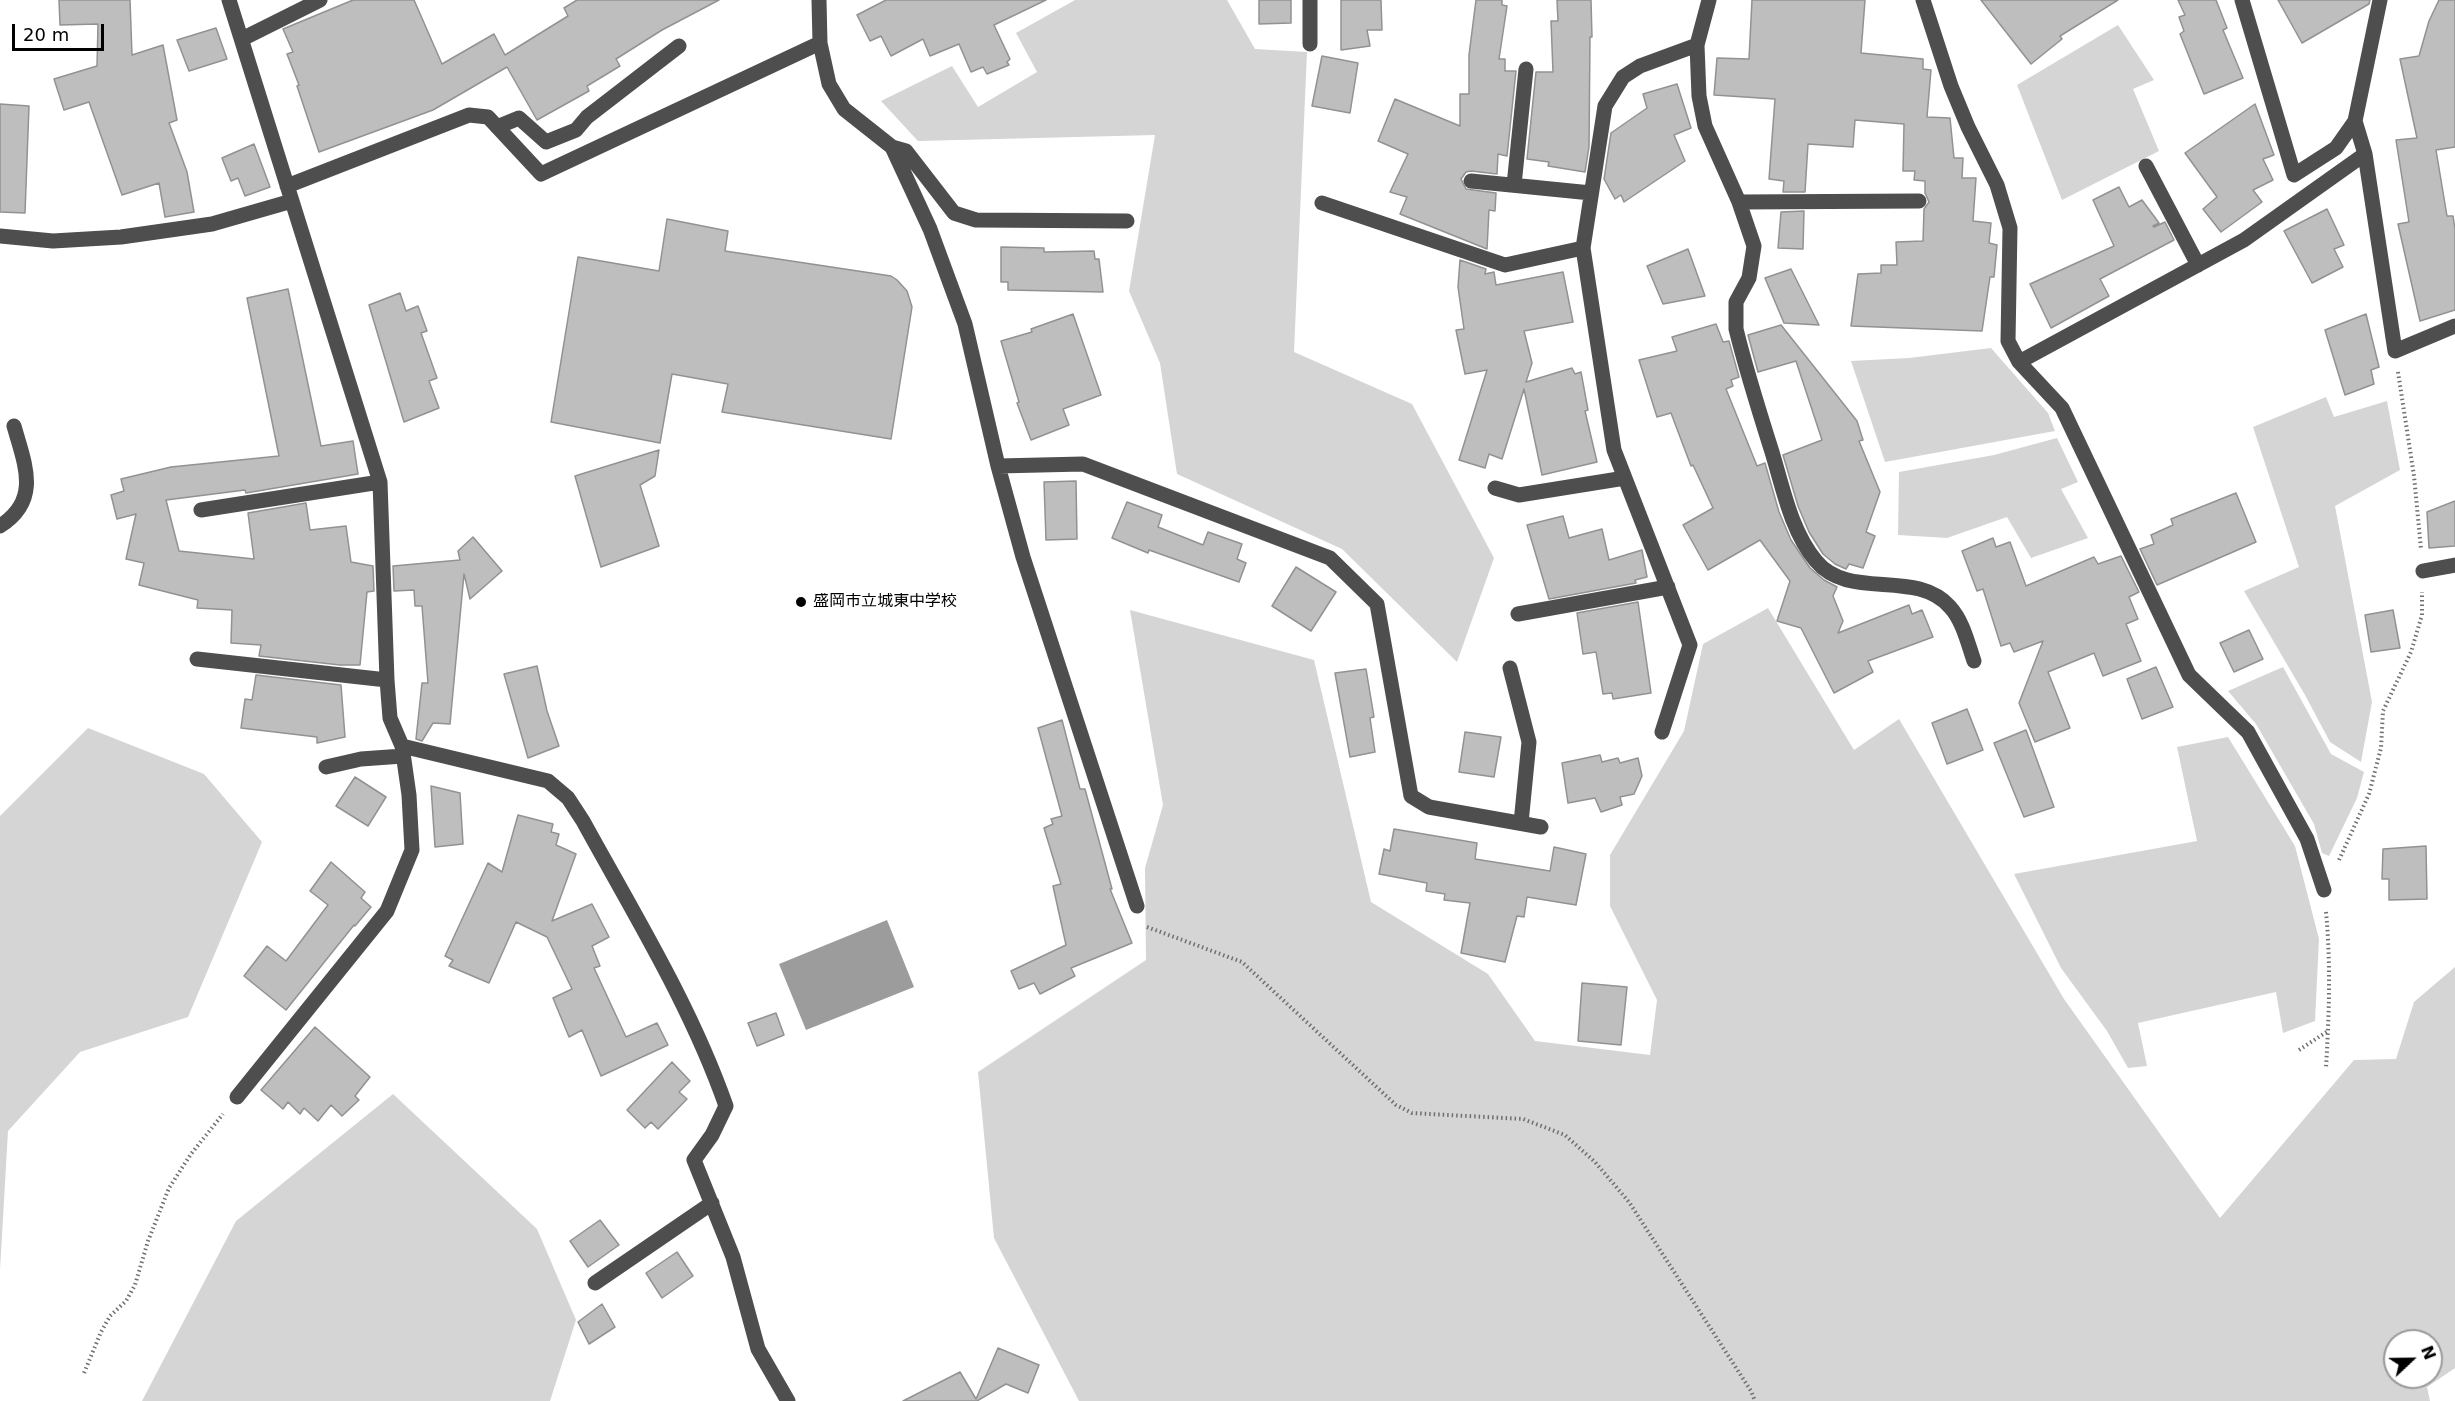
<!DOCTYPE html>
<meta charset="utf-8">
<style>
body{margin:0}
#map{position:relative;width:2455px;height:1401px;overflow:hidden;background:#fff;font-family:"DejaVu Sans",sans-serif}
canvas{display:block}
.north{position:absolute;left:2383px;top:1329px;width:60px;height:60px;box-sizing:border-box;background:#fff;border:2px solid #999;border-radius:50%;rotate:68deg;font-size:16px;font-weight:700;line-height:24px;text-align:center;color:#000}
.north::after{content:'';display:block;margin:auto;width:21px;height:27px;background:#000;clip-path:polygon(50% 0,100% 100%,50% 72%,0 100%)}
.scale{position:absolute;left:12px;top:24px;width:92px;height:27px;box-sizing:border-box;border:3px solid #000;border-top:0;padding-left:8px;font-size:18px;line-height:21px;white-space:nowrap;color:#000;-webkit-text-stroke:4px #fff;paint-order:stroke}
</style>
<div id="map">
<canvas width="2455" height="1401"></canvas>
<div class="north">N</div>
<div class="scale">20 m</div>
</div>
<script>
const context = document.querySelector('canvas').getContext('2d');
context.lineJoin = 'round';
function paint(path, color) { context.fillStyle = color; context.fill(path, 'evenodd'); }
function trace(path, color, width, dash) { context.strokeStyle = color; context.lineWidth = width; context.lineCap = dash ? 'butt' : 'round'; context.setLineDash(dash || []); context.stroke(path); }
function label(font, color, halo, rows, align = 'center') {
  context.font = font + ' "DejaVu Sans","Noto Sans JP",sans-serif'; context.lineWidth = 4.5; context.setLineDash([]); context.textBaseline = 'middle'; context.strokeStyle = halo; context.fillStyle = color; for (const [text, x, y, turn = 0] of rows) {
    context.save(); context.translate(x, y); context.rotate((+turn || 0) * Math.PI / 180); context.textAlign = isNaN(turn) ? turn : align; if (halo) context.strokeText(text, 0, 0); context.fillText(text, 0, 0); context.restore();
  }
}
paint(new Path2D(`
 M1075,0h152l28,49 52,3 -13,300 118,52 82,154 -37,104 -115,-113 -165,-75 -17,-111 -31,-72 26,-156 -237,6 -37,-40 71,-35 26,41 59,-35 -21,-39z
 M2118,25l36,55 -21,9 26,62 -97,49 -45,-115z
 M1991,348l57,65 7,18 -170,31 -34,-101 58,-3z
 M2326,397l8,20 53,-16 13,69 -65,36 37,196 -11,60 -31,-20 -25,-47 -61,-104 55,-24 -46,-140z
 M2057,438l21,44 -17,7 27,49 -57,20 -24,-41 -60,21 -49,-3 1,-63 95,-17z
 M1768,608l86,142 45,-31 165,280 156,219 134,-158 42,-1 18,-57 41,-35v401l-28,19 3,14h-1351l-85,-163 -16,-166 168,-112 -1,-92 18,-63 -33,-195 184,50 57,242 117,72 47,67 115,14 7,-55 -47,-94v-51l74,-124 19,-87zM2395,1341h36v36h-36z
 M2283,667l48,87 33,18 -7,26 -28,58 -7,-3 -8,-29 -58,-100 -28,-33z
 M88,728l116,46 58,68 -74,175 -108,35 -72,79 -8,139v-454z
 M2228,737l67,109 24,93 -4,82 -32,12 -7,-41 -138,31 9,43 -19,2 -21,-37 -46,-63 -47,-94 183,-33 -20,-94z
 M393,1094l144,135 39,91 -26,81h-408l94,-180z`), '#d5d5d5');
paint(new Path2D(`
 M887,920l27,67 -108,43 -27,-66z`), '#9c9c9c');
const building = new Path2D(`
 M59,0h71l2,55 31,-10 14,75 -8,3 18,49 7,40 -29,5 -6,-34 -37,12 -33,-93 -25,8 -10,-31 43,-13 1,-42 -38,1z
 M353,0h61l28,64 52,-30 11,21 63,-39 -4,-8 13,-8h142l-57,30 -46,29 4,7 -33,20 2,5 -52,29 -30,-53 -74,43 -114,42 -22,-66 2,-1 -12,-31 6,-2 -10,-23z
 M886,0h160l-52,25 16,34 -3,3 2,3 -22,9 -4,-7 -12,5 -12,-28 -29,12 -7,-17 -32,17 -10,-20 -11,5 -13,-26z
 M1259,0h32v23l-32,1z
 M1341,0h40l1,30h-15l3,16 -29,4z
 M1476,0h26v5l5,1 -8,53h6v12h11l-9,85 -9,-2 -1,20 -26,-3 -5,1 -5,7 5,10 30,4 -1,18 -6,-1 -2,39 -87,-35 7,-17 -17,-5 18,-38 -30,-13 17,-42 65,27v-32h9v-39z
 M1557,0h34l1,37h-2l-1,110 -4,25 -37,-6 1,-4 -22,-3 9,-87h17l-2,-51h7z
 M1752,0h113l-4,53 62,6v10l8,1 -4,47 23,1 4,40h9l-1,20h14l-3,43 18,2 -2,20 8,2 -3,32h-4l-8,54 -131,-5 7,-52 23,-1v-8h16l-1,-23 27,-1 1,-32 5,-7 -4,-9v-12l-11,-1 1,-9h-12l1,-47 -49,-4 -2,27 -45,-3 -3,48h-22l1,-11 -15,-2 6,-80 -61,-4 3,-37 32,1z
 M1981,0h137l-58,36 2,3 -31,25z
 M2178,0h38l11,28 -4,2 20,48 -39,16 -24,-60 4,-3 -5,-14 6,-2z
 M2278,0h92l-1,4 -67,39z
 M2439,0h16v147l-19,3 11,66h6l2,13v81l-35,11 -22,-97 11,-2 -13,-82 21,-2 -17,-79 19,-3 10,-35z
 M216,28l11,31 -38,12 -12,-31z
 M1322,56l36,7 -8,50 -38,-7z
 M1677,84l14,44 -17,7 11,26 -61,41 -3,-7 -6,4 -11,-20 7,-46 36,-25 -4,-14z
 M0,104l29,2 -4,107 -25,-1z
 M2255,104l19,51 -11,4 10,21 -20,10 9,12 -41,30 -18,-23 14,-12 -32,-44z
 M254,144l16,43 -25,9 -7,-18 -7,3 -9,-23z
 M2119,187l10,20 13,-7 17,23 -6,3 1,1 11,-5 9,18 -74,39 9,17 -58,32 -21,-44 84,-38 -21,-46z
 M2327,209l17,36 -10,4 9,18 -31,16 -28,-52z
 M1804,211l-1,38 -25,-1 3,-36z
 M667,219l61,12 -3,20 166,25 6,4 10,11 5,16 -21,132 -169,-27 6,-28 -56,-10 -12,69 -109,-21 27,-165 81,14z
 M1001,247l43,1v4l50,-1 1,8h4l4,33 -95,-2v-8h-7z
 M1688,249l17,47 -42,8 -16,-38z
 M1460,260l26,9 -1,5 9,-2 2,13 67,-13 10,50 -49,9 8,32 -6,19 46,-14 3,6 6,-2 7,38 -3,1 12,51 -55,13 -18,-86 -22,70 -13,-5 -4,14 -26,-8 28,-90 -22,4 -9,-44 8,-1 -6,-42z
 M1791,269l28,56 -35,-2 -19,-45z
 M288,289l33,157 32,-5 5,33 -112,19 -1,-3 -79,10 13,51 75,8 -6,-46 58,-10 4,27 36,-4 5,36 22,4 1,25 -7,1 -7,73h-20l-81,-9 2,-11 -30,-2 1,-33 -35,-2 1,-8 -59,-15 5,-22 -18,-4 10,-45 -19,5 -6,-24 13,-4 -3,-12 50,-12 108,-11 -32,-158z
 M400,293l6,18 12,-5 9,25 -6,2 16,45 -8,3 10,27 -35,14 -35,-117z
 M1073,314l28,81 -38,14 6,16 -38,15 -14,-37 2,-1 -18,-61 31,-9 -1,-3z
 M2366,314l13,53 -8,3 3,14 -29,11 -20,-65z
 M1716,324l7,18 6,-1 10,36 -8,3 2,6 -7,3 31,77 8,-3 14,49 12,28 19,28 14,12 13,7 -4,9 10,25 -5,12 71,-28 3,9 10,-4 11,27 -65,24 5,11 -39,21 -33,-65 -24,-7 13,-40 -30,-41 -52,30 -25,-45 30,-17 -20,-43 -2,1 -20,-53 -14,4 -18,-57 38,-9 -5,-14z
 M1781,325l76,96 6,19 -4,1 21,51 -14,40 9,4 -12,32 -14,-4 -3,5 -11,-5 -12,-10 -14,-22 -11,-26 -15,-51 39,-15 -26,-79 -38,11 -10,-37z
 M659,450l-4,26 -15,9 19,61 -58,21 -26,-91z
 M1076,481l1,58 -31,1 -2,-58z
 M2236,493l20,49 -99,43 -17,-36 14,-5 -3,-9 22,-10 -2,-6z
 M2455,501v45l-26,2 -2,-36z
 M1127,502l35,13 -4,12 45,18 5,-13 34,12 -5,15 9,4 -7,19 -90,-32 -1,3 -36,-15z
 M1563,516l6,22 33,-9 7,31 33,-10 5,27 -12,3 1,3 -87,16 -22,-74z
 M473,537l29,34 -32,28 -6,-25 -14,150 -17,-1 -11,18 -6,-2 6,-56h6l-6,-77h-7l-1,-16 -20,1 -1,-25 67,-6 -2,-9z
 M1993,538l3,9 14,-5 16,44 68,-29 4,7 23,-8 18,36 -10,5 9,22 -12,5 15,37 -38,15 -9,-23 -46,19 22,56 -35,14 -16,-39 24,-62 -29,11 -4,-9 -9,3 -18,-57 -6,2 -15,-40z
 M1296,567l40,25 -25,39 -39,-25z
 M1638,602l13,91 -38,6 -1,-6 -9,1 -7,-42 -13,2 -6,-41z
 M2393,610l7,38 -29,4 -6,-37z
 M2249,630l14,29 -29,13 -14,-29z
 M537,666l10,45 12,35 -31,12 -24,-84z
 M2156,667l17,40 -31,12 -15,-40z
 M1366,669l8,48 -4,1 5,34 -25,5 -15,-84z
 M256,675l85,10 4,52 -28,6v-6l-76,-9 4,-29 7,1z
 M1967,709l16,41 -36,14 -15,-41z
 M1062,720l18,69h5l27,100h-2l22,54 -61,25 4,8 -35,18 -6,-11 -15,6 -8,-18 55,-26 -13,-59 8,-2 -17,-56 9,-4 -2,-5 11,-3 -24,-88z
 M2026,730l28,77 -30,10 -30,-74z
 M1465,732l36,5 -7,40 -35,-5z
 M1600,755l2,7 16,-4 2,5 18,-5 4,18 -8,18 -14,3 2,8 -21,7 -6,-14 -27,5 -6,-40z
 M355,777l31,20 -18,29 -32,-20z
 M431,786l29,7 3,51 -28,3z
 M518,815l35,9 -2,8 8,2 -3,11 20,9 -24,67 40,-17 17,33 -17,9 8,20 -6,2 32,69 31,-14 11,22 -67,31 -19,-46 -13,7 -16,-39 19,-9 -25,-52 -31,-15 -27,61 -40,-17 4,-6 -8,-4 43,-93 14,9z
 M1394,829l83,14 -2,16 75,12 4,-24 32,7 -10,51 -49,-8 -3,20 -7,-1 -12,46 -44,-9 9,-50 -26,-3 1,-6 -19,-3 1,-8 -48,-9 5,-25 6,2z
 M2426,846l1,53 -38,1v-21h-7l1,-30z
 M331,862l34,30 -4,6 10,9 -16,19 -1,-1 -68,85 -42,-34 23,-30 19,15 42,-56 -18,-14z
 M1582,983l45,4 -6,58 -43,-4z
 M776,1013l8,22 -27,11 -9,-23z
 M315,1027l55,50 -15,19 4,4 -17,16 -11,-11 -13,16 -14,-13 -4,6 -12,-12 -5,7 -22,-19z
 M672,1062l18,19 -11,11 8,7 -29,30 -7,-7 -6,6 -18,-18z
 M600,1220l19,25 -31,22 -18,-26z
 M677,1252l16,24 -31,22 -16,-25z
 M602,1304l13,23 -26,17 -11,-22z
 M998,1348l41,17 -11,28 -22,-9 -29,17h-74l57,-29 16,27z`);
paint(building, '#bebebe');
trace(building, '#929292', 1.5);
trace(new Path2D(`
 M2398,372l16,104 7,73
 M2339,860l30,-66 12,-46 2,-37 28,-59 11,-37v-23
 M2326,912c5,52 3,104 0,156
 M1147,927l95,35 154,143 16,8 111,6 42,16 30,27 34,40 122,189 4,10
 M2299,1050l29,-19
 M84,1373l17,-41 9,-16 16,-15 9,-16 13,-44 21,-53 22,-34 32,-40`), '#707070', 4, [1.5, 3]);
trace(new Path2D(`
 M229,0l151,482 7,198 3,38 12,28 146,35 20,17 15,23c51,93 108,185 143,285l-14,29 -18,25 39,97 25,92 30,52
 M819,0l1,43 9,41 15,25 48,38 38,82 35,95 33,142 25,91 114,349
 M1923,0l28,86 17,41 29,58 13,43 -2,113 11,21 43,46 127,267 59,57 59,107 17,51
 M2242,0l52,175 42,-27 19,-27
 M2380,0l-25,121 10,33 30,197 60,-25
 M242,39l78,-39
 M1310,44v-44
 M1697,45l2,51 6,30 34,76 15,44 -5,32 -13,24v27c10,41 23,82 36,123 11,36 19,79 44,109 33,40 100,7 134,46 13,14 18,37 24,54
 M497,127l22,-9 27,24 30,-12 11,-13 92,-71
 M892,147l14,4 48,62 22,7 151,1
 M2146,166l52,99
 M1471,181l120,12
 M1514,185l12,-116
 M287,186l182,-71 19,2 53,57 279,-131
 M1739,202l180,-1
 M1322,203l183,62 78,-17
 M0,236l53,5 68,-4 91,-13 80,-23
 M2019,362l225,-122 121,-86
 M998,466l85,-2 247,94 47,46 34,192 18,11 112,20
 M1495,488l24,7 106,-17
 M201,510l179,-28
 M0,526c41,-26 25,-61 14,-100
 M2423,571l32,-6
 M1518,614l150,-27
 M197,659l190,21
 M1510,668l19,74 -8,81
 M1662,732l28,-87 -76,-195 -31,-202 22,-142 18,-29 17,-11 57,-21 12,-45
 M326,767l35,-8 42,-3
 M237,1097l150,-186 25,-61 -3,-55 -7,-49
 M595,1283l117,-80`), '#4e4e4e', 15);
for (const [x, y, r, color] of [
 [801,602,6,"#000"]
]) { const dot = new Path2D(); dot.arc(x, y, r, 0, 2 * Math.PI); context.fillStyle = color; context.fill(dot); trace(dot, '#fff', 2); }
label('16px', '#000', '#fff', [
 ["盛岡市立城東中学校",813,602]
], 'left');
</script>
